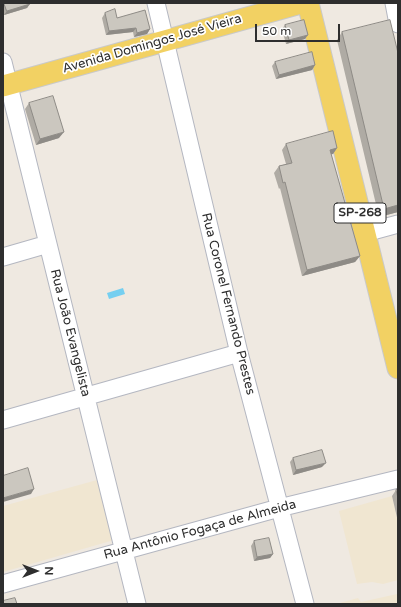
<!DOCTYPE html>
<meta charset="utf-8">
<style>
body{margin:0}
#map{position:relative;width:401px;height:607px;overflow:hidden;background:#efe9e1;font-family:"Varela Round",sans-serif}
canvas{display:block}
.frame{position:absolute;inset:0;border:4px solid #2e2e2e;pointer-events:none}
.north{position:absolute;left:16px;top:551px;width:40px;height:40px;-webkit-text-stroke:3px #fff;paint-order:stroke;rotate:90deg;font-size:11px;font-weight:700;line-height:16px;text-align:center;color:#2e2e2e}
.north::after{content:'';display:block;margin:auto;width:14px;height:18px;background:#2e2e2e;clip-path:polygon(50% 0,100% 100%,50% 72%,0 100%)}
.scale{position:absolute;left:255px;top:24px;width:85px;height:18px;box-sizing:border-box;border:2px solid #2e2e2e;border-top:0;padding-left:5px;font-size:12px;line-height:14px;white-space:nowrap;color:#2e2e2e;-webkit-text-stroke:3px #fff;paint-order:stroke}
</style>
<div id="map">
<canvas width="401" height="607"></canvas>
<div class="frame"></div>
<div class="north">N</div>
<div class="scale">50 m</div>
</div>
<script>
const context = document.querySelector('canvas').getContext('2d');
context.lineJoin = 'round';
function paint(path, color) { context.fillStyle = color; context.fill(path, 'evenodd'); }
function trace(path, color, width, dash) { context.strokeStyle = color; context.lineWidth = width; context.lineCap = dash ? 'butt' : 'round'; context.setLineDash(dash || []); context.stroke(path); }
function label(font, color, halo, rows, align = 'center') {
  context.font = font + ' "Varela Round",sans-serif'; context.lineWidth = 3.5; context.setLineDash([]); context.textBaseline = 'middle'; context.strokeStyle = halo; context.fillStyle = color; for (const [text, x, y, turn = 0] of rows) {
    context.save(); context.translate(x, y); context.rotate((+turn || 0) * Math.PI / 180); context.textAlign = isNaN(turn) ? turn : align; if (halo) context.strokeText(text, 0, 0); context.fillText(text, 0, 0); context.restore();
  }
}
paint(new Path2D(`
 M97,480l17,60 -111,32v-66z
 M392,496l6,26v58l-15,4 -11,-2 -15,2 -18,-73z
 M397,594l1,10h-62l22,-6 3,4z`), '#f0e6d1');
paint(new Path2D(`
 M123,288l2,6 -16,5 -2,-6z`), '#75cff0');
const minor = new Path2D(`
 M156,3l83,350 66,251
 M394,3l4,21
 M3,62l134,542
 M365,233l33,-9
 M3,257l45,-13
 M3,420l236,-67
 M3,584l276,-76 119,-29`);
const major = new Path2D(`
 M308,3l90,365
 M3,86l298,-83`);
trace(minor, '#b4b7c1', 19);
trace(major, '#c9c9c9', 23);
trace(minor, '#fff', 17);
trace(major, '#f2d163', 21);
paint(new Path2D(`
 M3,3h27l-3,5 -23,7 -1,-2z
 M105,13l12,5 33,11 -3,5 -13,3 -1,-5 -27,3 -4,-17z
 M285,25l20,14 -19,5 -4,-15z
 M342,32l56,180 -19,5 -42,-177z
 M275,62l40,3 -3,5 -36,9 -4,-13z
 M29,103l30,35 -23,7 -11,-36z
 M286,144l51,4 -4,6h-2l29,102 -5,6 -53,14 -22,-88 -1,1 -5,-16 5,-7 7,-2 -4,-14z
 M293,458l29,9 -29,8 -3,-13z
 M398,489v33l-6,-26 4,-6z
 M254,541l19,13 -3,4 -16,3 -3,-15z`), '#afaba4');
paint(new Path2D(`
 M30,4l-3,4 -23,7 3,-4z
 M136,28l-3,4 -27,3 3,-4z
 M150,29l-3,5 -13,3 3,-4z
 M308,35l-3,4 -19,5 3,-4z
 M315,65l-3,5 -36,9 3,-4z
 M64,132l-5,6 -23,7 4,-6z
 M337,148l-4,6 -8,2 5,-6z
 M398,205v7l-19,5 5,-8z
 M360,256l-5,6 -53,14 5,-6z
 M326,463l-4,4 -29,8 3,-5z
 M34,489l-3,5 -28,8v-4z
 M273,554l-3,4 -16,3 3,-4z`), '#8e8b86');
const building = new Path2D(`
 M4,3h26v1l-23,7z
 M115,9l2,9 28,-8 5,19 -13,4 -1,-5 -27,3 -4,-18z
 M304,20l4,15 -19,5 -4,-15z
 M390,20l8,33v152l-14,4 -42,-177z
 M312,52l3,13 -36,10 -4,-13z
 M53,96l11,36 -24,7 -11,-36z
 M333,131l4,17 -7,2 30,106 -53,14 -22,-88 -2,1 -4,-17 13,-3 -6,-19z
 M322,450l4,13 -30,7 -3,-12z
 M28,468l6,21 -31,9v-22z
 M398,489v9l-2,-8z
 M269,538l4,16 -16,3 -3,-16z
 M15,598l2,6h-14v-3z`);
paint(building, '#cbc7bf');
trace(building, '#8e8b86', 1);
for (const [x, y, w] of [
 [360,213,52]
]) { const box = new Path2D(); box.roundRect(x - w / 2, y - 10, w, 20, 3); context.fillStyle = '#fff'; context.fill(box); trace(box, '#2e2e2e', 1); }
label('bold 12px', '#2e2e2e', null, [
 ["SP-268",360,213]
]);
label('13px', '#2e2e2e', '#fff', [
 ["Avenida Domingos José Vieira",152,44,-16],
 ["Rua Coronel Fernando Prestes",228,304,76],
 ["Rua João Evangelista",70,333,76],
 ["Rua Antônio Fogaça de Almeida",200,530,-15]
]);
</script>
